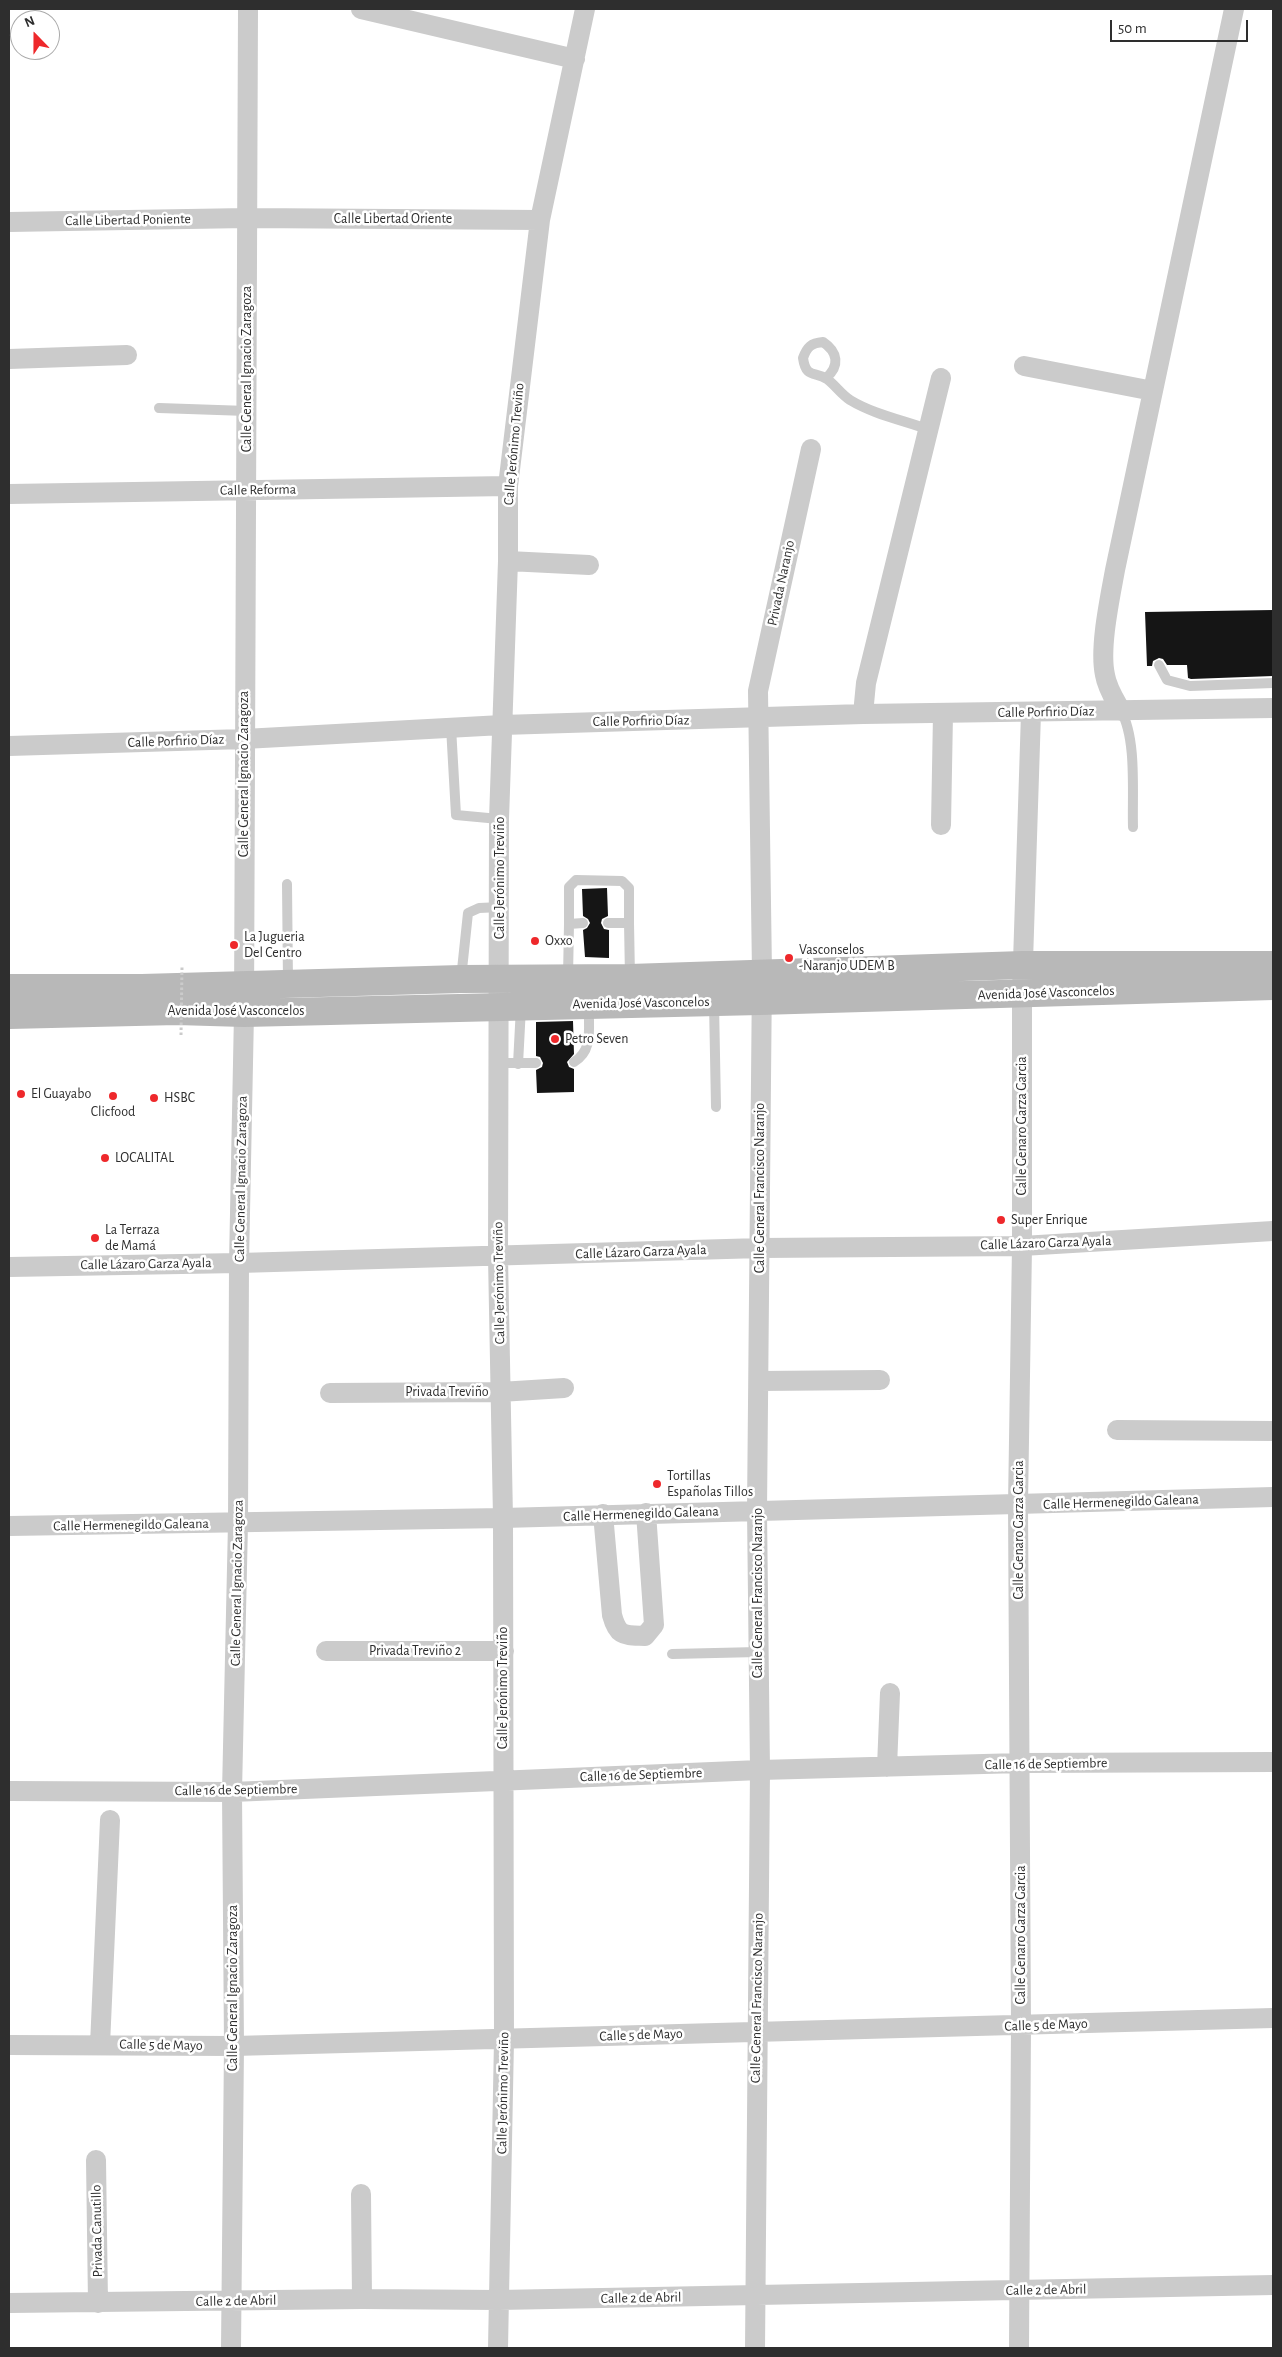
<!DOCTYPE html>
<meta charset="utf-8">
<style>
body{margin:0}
#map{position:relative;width:1282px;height:2357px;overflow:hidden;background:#fff;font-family:"Alegreya Sans",sans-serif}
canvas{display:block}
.frame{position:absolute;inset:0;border:10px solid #2e2e2e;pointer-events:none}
.north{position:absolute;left:10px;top:10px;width:50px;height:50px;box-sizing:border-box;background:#fff;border:1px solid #ababab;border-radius:50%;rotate:338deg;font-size:14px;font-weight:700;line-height:20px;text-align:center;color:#2e2e2e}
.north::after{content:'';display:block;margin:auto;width:18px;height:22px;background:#ee282b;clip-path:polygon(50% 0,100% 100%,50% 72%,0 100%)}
.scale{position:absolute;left:1110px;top:20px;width:138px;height:22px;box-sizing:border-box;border:2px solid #2e2e2e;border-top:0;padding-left:6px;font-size:15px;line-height:18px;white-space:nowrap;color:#2e2e2e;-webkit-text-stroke:4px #fff;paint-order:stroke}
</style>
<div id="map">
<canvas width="1282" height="2357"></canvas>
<div class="frame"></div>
<div class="north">N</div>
<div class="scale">50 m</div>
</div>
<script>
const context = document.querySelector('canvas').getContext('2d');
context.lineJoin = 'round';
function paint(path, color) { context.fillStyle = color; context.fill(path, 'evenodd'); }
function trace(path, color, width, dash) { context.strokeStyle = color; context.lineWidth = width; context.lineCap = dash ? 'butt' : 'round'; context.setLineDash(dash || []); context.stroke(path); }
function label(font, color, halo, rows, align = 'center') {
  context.font = font + ' "Alegreya Sans",sans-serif'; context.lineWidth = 5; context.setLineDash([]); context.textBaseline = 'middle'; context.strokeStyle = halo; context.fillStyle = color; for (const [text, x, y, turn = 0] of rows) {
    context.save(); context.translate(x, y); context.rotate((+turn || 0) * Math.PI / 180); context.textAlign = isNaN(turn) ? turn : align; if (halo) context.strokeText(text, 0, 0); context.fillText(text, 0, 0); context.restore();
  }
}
paint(new Path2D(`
 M1273,610v66l-82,3 -3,-1 -1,-13h-20l-4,-6 -4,-1 -6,3 -1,5h-5l-2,-54z
 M607,888l1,28 -6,3 -1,4 3,6 5,1v28l-24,-1 -2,-27 4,-2 3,-5 -2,-4 -5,-3 -1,-27z
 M573,1021l1,33 -7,8 2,5 5,2v23l-37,1 -1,-23 6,-3 1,-4 -3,-6 -4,-1v-34z`), '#151515');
trace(new Path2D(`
 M826,378c14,-12 12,-26 -3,-36 -12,1 -16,5 -20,16 3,21 12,13 24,21 8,6 14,15 23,21 23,14 52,20 77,29
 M159,408l88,3
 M1159,665l8,15 23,6 83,-3
 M1121,711c16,28 11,83 12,116
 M451,727l5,88 43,4
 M287,884l1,99
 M608,923h21l1,54
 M569,924v-37l7,-7 46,1 7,7v35
 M568,977l1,-53 14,-1
 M461,979l7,-66 11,-5 22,-1
 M714,1003l2,104
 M574,1062c20,-12 14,-34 15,-55
 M500,1063h36
 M518,1064l3,-57
 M672,1654l86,-2`), '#cbcbcb', 10);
trace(new Path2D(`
 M361,9l214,50
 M9,222l238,-4 293,2
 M9,359l118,-4
 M1024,366l129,25
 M9,494l499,-8
 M508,561l81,4
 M1121,711c-6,-11 -14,-23 -16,-36 -6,-27 5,-77 10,-105l119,-561
 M863,714l3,-31 75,-305
 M9,746l235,-7 258,-14 361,-11 410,-6
 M941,825l2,-111
 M9,1267l230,-4 522,-15 261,-2 251,-15
 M759,1381l121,-1
 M330,1393l170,-1 64,-4
 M1117,1430l156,1
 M603,1514l9,101c6,22 12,20 33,21l9,-11 -8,-112
 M9,1526l494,-8 770,-21
 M326,1651h178
 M887,1767l3,-74
 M9,1791l223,1 528,-22 261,-7 252,-1
 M9,2045l225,1 1039,-28
 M100,2045l10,-225
 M96,2160l2,143
 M361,2194l1,105
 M9,2303l353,-4 137,1 774,-15
 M231,2348l3,-302 -2,-254 6,-269 1,-260 5,-250 4,-1004
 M498,2348l6,-308 -1,-522 -5,-261 1,-438 9,-258v-75l32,-266 45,-211
 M755,2348l5,-578 -3,-259 5,-538 -4,-282 53,-242
 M1019,2348l2,-322 -3,-521 4,-259v-253l9,-280`), '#cbcbcb', 20);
trace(new Path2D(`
 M9,988h133l319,-9 169,-1 393,-13h250
 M9,1015l168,-4 67,2 516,-12 513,-15`), '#b8b8b8', 28);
trace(new Path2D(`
 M181,1035l1,-68`), '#cbcbcb', 3, [2.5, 2.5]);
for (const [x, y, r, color] of [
 [535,941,5,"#ee282b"],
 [234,945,5,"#ee282b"],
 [789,958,5,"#ee282b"],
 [555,1039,5,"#ee282b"],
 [21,1094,5,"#ee282b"],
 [113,1096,5,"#ee282b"],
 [154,1098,5,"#ee282b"],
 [105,1158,5,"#ee282b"],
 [1001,1220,5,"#ee282b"],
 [95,1238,5,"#ee282b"],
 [657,1484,5,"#ee282b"]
]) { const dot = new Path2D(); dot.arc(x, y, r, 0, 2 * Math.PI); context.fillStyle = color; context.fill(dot); trace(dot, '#fff', 2); }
label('14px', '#2e2e2e', '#fff', [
 ["Calle Libertad Oriente",393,219],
 ["Calle Libertad Poniente",128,220,-1],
 ["Calle General Ignacio Zaragoza",247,369,-90],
 ["Calle Jerónimo Treviño",514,444,-85],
 ["Calle Reforma",258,490,-1],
 ["Privada Naranjo",781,583,-78],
 ["Calle Porfirio Díaz",1046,712,-1],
 ["Calle Porfirio Díaz",641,721,-1],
 ["Calle Porfirio Díaz",176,741,-2],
 ["Calle General Ignacio Zaragoza",244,774,-90],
 ["Calle Jerónimo Treviño",500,878,-90],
 ["Avenida José Vasconcelos",1046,993,-2],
 ["Avenida José Vasconcelos",641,1003,-1],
 ["Avenida José Vasconcelos",236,1011],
 ["Calle Genaro Garza Garcia",1022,1126,-90],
 ["Calle General Ignacio Zaragoza",241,1179,-89],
 ["Calle General Francisco Naranjo",760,1188,-90],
 ["Calle Lázaro Garza Ayala",1046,1243,-2],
 ["Calle Lázaro Garza Ayala",641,1252,-2],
 ["Calle Lázaro Garza Ayala",146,1264,-1],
 ["Calle Jerónimo Treviño",499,1283,-91],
 ["Privada Treviño",447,1392],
 ["Calle Hermenegildo Galeana",1121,1502,-2],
 ["Calle Hermenegildo Galeana",641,1514,-2],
 ["Calle Hermenegildo Galeana",131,1525,-1],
 ["Calle Genaro Garza Garcia",1019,1530,-90],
 ["Calle General Ignacio Zaragoza",237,1583,-89],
 ["Calle General Francisco Naranjo",758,1593,-90],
 ["Privada Treviño 2",415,1651],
 ["Calle Jerónimo Treviño",503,1688,-90],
 ["Calle 16 de Septiembre",1046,1764,-1],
 ["Calle 16 de Septiembre",641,1775,-2],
 ["Calle 16 de Septiembre",236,1790,-1],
 ["Calle Genaro Garza Garcia",1021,1935,-90],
 ["Calle General Ignacio Zaragoza",233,1988,-90],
 ["Calle General Francisco Naranjo",757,1998,-89],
 ["Calle 5 de Mayo",1046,2025,-2],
 ["Calle 5 de Mayo",641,2035,-2],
 ["Calle 5 de Mayo",161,2045,1],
 ["Calle Jerónimo Treviño",503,2093,-89],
 ["Privada Canutillo",97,2231,-91],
 ["Calle 2 de Abril",1046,2290,-1],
 ["Calle 2 de Abril",641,2298,-1],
 ["Calle 2 de Abril",236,2301,-1]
]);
label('14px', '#2e2e2e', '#fff', [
 ["La Jugueria",244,937],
 ["Del Centro",244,953],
 ["Oxxo",545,941],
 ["Vasconselos",799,950],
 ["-Naranjo UDEM B",799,966],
 ["Petro Seven",565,1039],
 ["El Guayabo",31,1094],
 ["HSBC",164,1098],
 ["Clicfood",113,1112,"center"],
 ["LOCALITAL",115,1158],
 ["Super Enrique",1011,1220],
 ["La Terraza",105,1230],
 ["de Mamá",105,1246],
 ["Tortillas",667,1476],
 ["Españolas Tillos",667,1492]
], 'left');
</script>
